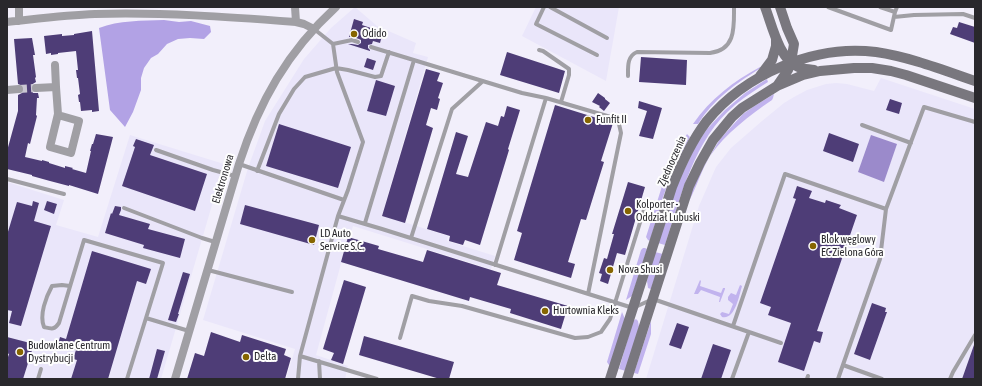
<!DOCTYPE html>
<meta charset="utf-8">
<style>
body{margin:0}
#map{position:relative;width:982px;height:386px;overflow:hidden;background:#f2effb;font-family:"Asap Condensed",sans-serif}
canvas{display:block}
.frame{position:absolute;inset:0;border:8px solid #29282c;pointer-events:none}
</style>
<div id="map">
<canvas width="982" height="386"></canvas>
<div class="frame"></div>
</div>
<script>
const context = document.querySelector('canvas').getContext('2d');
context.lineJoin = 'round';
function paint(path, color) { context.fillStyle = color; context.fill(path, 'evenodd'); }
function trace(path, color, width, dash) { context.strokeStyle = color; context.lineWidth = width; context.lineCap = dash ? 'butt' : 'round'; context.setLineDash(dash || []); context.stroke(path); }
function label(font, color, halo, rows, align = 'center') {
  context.font = font + ' "Asap Condensed",sans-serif'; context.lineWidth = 4; context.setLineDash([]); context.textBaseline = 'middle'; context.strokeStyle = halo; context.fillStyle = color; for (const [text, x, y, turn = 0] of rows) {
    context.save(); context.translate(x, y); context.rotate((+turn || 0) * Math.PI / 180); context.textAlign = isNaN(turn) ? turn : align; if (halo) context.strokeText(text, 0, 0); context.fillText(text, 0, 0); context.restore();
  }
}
paint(new Path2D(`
 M355,7l22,19 39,17 -3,10 15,4 -46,158 66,21 -1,5 48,15 -4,13 -138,-43 -11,34 -26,95 32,11 -3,13h-59l9,-30 -92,-29 45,-152 17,-47 39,-62 27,-31z
 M536,7h83l-13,74 -84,-45z
 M881,78l94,31v270h-329l53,-173 17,-39 15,-19 31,-27 22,-18 10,-6 13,-7 19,-6 10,-1 11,1 27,7z
 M130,135l94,29 -63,215h-154v-197l57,18 -8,25 42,12z`), '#eae6fa');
paint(new Path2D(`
 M760,67l1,1 -2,1c-25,16 -45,30 -61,55h-5c17,-25 41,-43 67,-57z
 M767,79l1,3c-11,7 -22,14 -33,23 -41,34 -54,91 -70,140l-7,-2 18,-56 20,-42 11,-16 18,-19 20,-17z
 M774,94l-1,4 -1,2c-22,15 -47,34 -62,56 -9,15 -13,30 -21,45l4,-15 6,-12 21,-35 23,-25 10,-7z
 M687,134l3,3 -17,32 -11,31 -12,41 -2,-1 -2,-3 23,-73z
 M643,248h2l2,1 -15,47 -6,4 15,-50z
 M655,252l8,2 -12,35 -3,-1 -1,-7z
 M700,280l1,1 -1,5 21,7 2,-5h2v1l-5,13h-1l1,-5 -19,-7 -3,4h-4z
 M740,285l2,1c-3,10 -7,34 -20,31l-2,-3 2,-2 7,2 4,-10 -5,-4v-3l3,-4 5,2z
 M622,312l3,7 -15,47 -1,-1 -2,-3z
 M636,319l2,2 1,6 -13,44 -7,-2 14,-48z
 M651,321v13l-13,40 -4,-1z`), '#c1b3ee');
paint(new Path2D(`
 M164,20l15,2 12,-1 19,5 1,6 -7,7 -14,-1 -12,1 -11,5 -9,10 -7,4 -7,10 -3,10v12l-8,22 -8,15 -15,-17 -11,-82c20,-8 43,-7 65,-8z`), '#b2a2e5');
paint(new Path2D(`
 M871,135l26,9 -13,38 -26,-10z`), '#9b8acb');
paint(new Path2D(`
 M354,19l9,3 -1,3 21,7 -3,11 -7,-2 -1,3 -4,1v3l2,2v1l-22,-7h4l6,1 3,-2v-3l-2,-1 -6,-2h-4z
 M959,22l16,5v16l-25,-9 3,-7 4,1z
 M92,31l7,80 -7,1v-2l-11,1 -1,-9h-1l-1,-7 2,-1 -2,-16h-1l-1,-8h2l-2,-19 -18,2v1l-7,1v-2l-5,1 -2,-18 18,-2v2l12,-1v-1z
 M32,38l3,17h-2l3,22 -1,1 1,4 -5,3v4l2,4h5l1,5h-2l-1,17 1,1 -7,28 -2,-1 -3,14 17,4v-1l7,2v1l16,5v-2l8,2 -1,1 14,4 5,-22h-1l2,-7h1l3,-10 17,3 -15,57 -29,-9v1l-19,-5 -18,-5v-1l-25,-6v-18l11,-40v-16l4,-2 2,-4 -1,-3 -5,-2 -4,-45z
 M507,52l58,19 -6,22 -59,-18z
 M641,57l46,3 -1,25 -47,-3z
 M367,58l9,3 -3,9 -9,-3z
 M426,69l14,4 -3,8 6,2 -5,15 2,1 -3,11 -6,-2 -5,17 7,3 -28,95 -23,-7z
 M376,80l19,6 -9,30 -19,-5z
 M598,93l7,5v1l5,4 -6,8 -5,-4 1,-1 -8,-4z
 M890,99l12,4 -3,11 -13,-4z
 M639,101l23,7 -9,31 -14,-3 8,-25 -9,-3z
 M555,105l58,18 -12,38 3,1 -18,58 -5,-1 -13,43 7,2 -4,14 -57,-18 8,-27 -5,-2z
 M507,106l13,4 -12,39 1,1 -29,95 -15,-5 -2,5 -14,-4 1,-5 -23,-7 29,-97 12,4 -12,38 12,3 18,-55 12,4 3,-10 3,1z
 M279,124l72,23 -13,41 -72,-22z
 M829,133l30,11 -6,18 -30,-11z
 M136,139l18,6 -4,10 57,19 -12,37 -73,-25 13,-39 -2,-1z
 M628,182l17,5 -20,68 -8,-2 -9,31 -8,-3 2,-7 -3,-1 5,-15 3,1 7,-25h-2z
 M797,186l15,5 -3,7 16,5 1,-3 15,5 -2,3 18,7 -40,116 6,1 -3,11 -6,-2 -10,30 -26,-9 13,-39 -23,-8 3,-8 -11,-4 36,-104 -3,-1z
 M33,201l6,2 -5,18 17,5 -30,100 -12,-3 3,-12 -5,-1v-75l10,-33 15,4z
 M47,201l10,3 -3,10 -10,-4z
 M245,205l74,20 -5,20 -74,-21z
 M115,206l6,1v3l-2,5 31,9 -2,5 37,10 -5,19 -37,-10 1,-3 -39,-12 6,-20 1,1z
 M348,237l31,9 -1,3 45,13 4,-12 74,23 -4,12 71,21 -7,23 -51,-16 1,-4 -41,-12 -1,4 -128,-39z
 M92,251l59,18 -5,15 -9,-3 -29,98h-37l6,-19 -4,-1 3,-9 -18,-6 2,-7 6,2z
 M183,272l7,2 -12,40h1l-3,8 -8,-2z
 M344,280l22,7 -23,77 -12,-4 3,-7 -11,-4z
 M872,303l14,5 -1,4h2l-17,48 -16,-6z
 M677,323l12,4 -8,22 -12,-4z
 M211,332l29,10 2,-7 44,14 -2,6 7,3 -6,21h-98l8,-26 9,3z
 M364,336l90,26 -5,17h-9l-81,-24z
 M7,337l27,7 -11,35h-16v-19l2,-6 -2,-1z
 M713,344l18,6 -10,29h-20z
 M974,345h1v34h-13z
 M157,349l8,2 -8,28h-8z`), '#4e3d77');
trace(new Path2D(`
 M19,89l17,-1`), '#cac7d2', 8, [8, 4]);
trace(new Path2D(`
 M544,7l-8,17 61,31
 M550,7l57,31
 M828,7l63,23 4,-18
 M880,7l15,5 2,-5
 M894,17l20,-2 49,-1 12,4
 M314,29l19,15 4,28 26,70 -15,48 -10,26
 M333,44l19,-4 6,2
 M371,47l151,46 24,5 68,20 5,6 2,9 -33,161
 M539,50l4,1 26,18v6l-8,27
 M628,76c0,-9 -1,-20 9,-24l73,1c26,-3 24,-26 24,-46
 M862,125l49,18
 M156,150l57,20 22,6
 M239,164l105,36
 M257,171l22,-57 15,-25 11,-12 31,-9 12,2 27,7 6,-1 8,-24
 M7,179l57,15
 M124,208l78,30 13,4
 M365,223l49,-163
 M411,238l41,-129 31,-28
 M495,265l51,-167
 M208,270l84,22
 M70,286l-8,-1 -10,1c-6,11 -13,29 -8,41 8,2 10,3 15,-4l25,-83 79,23 -17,55
 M733,326l52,-152 101,35 38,-102 51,15
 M400,338l12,-42 17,5 33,5 113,32 13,-1 13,-5 9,-13 37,-119
 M300,356l77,23
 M319,361l1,18
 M843,365l39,14
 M38,379l3,-10
 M127,379l19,-61 43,13
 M298,379l2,-23 38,-140 44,13 251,79 20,-9 128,44
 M732,379l17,-47
 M807,379l1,-3
 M838,379l42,-120 6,-50
 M950,379l3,-7 22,-37`), '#a09fa4', 4);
trace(new Path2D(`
 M295,7l1,15
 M19,21v-14
 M7,22c29,-3 59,-7 88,-8 67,-2 134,3 201,8l8,2 10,5
 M56,87l2,27 -8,33 21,6 8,-32 -21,-6
 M36,88l20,-1 -1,-22
 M7,90l12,-1
 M175,379l64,-215c20,-62 48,-112 97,-157`), '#a09fa4', 8);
trace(new Path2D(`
 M765,7c7,18 14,52 33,60 5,2 11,2 16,3
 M760,76l12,-16 4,-14v-7
 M777,86l11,-16 3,-8 3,-18 -7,-16 -7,-21
 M610,379l62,-192c9,-23 19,-45 34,-65 39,-48 109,-78 170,-70 34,5 67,18 99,29
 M627,379l62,-193 11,-23 13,-23 19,-23 10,-9 35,-22 26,-11 17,-4 34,-3h18l19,3 15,4 69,23`), '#79777e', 10);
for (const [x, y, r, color] of [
 [354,34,4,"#866500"],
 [588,120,4,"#866500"],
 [628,211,4,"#866500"],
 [312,240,4,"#866500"],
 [813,246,4,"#866500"],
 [610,270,4,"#866500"],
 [545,311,4,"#866500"],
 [20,352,4,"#866500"],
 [246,357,4,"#866500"]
]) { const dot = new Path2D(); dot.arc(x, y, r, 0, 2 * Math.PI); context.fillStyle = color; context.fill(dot); trace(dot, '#fefefe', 1.5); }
label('11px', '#29282c', '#fefefe', [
 ["Odido",362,34],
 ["Funfit II",596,120],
 ["Kolporter -",636,205],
 ["Oddział Lubuski",636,218],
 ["LD Auto",320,234],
 ["Service S.C.",320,247],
 ["Blok węglowy",821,240],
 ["EC Zielona Góra",821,253],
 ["Nova Shusi",618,270],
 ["Hurtownia Kleks",553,311],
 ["Budowlane Centrum",28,346],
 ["Dystrybucji",28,359],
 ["Delta",254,357]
], 'left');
label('11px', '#29282c', '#fefefe', [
 ["Zjednoczenia",672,161,-66],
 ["Elektronowa",223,179,-73]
]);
</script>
